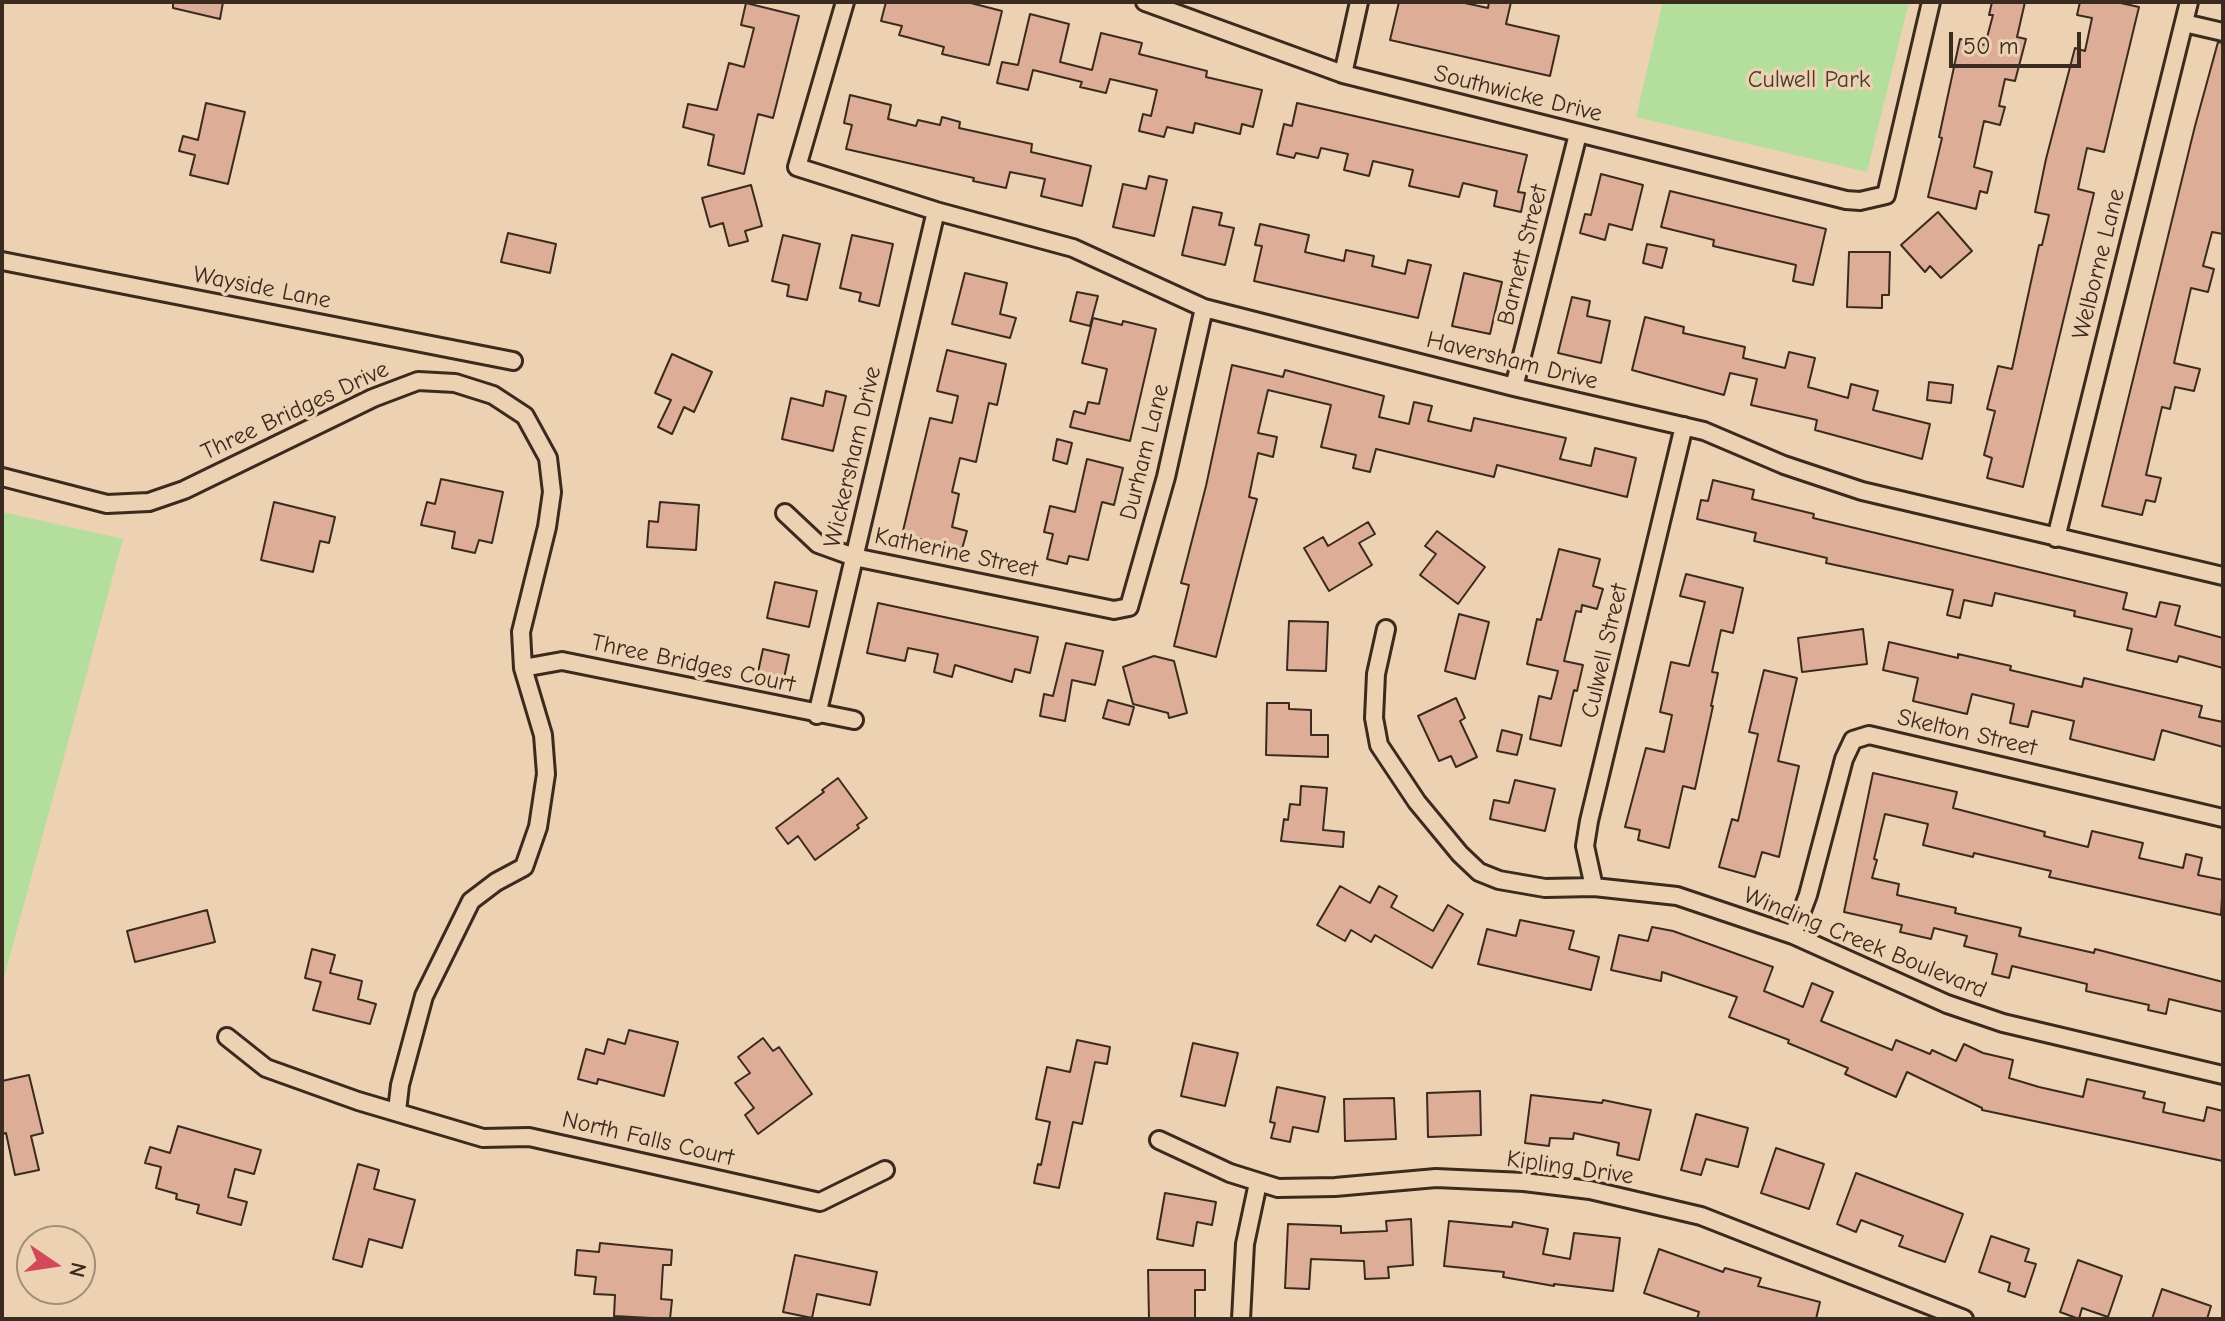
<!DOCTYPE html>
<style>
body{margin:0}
#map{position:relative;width:2225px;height:1321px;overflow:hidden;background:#ecd1b3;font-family:"Comic Neue",sans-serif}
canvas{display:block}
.frame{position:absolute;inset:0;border:4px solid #3b2a1e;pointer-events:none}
.north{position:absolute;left:16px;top:1225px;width:80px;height:80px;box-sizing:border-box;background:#ecd1b3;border:2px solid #a58e77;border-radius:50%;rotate:103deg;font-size:22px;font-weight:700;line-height:32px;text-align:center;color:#3b2a1e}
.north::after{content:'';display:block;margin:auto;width:28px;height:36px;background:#d1495b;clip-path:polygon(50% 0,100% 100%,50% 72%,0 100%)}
.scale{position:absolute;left:1949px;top:32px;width:132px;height:36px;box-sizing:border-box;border:4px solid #3b2a1e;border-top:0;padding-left:10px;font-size:24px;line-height:28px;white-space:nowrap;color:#3b2a1e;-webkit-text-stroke:6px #ecd1b3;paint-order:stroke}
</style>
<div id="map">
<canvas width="2225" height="1321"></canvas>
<div class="frame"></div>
<div class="north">N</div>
<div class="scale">50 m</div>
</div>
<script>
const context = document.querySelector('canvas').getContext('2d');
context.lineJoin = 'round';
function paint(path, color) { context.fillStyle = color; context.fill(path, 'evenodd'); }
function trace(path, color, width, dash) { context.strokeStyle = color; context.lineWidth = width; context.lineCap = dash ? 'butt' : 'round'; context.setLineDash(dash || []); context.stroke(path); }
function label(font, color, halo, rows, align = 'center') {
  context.font = font + ' "Comic Neue",sans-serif'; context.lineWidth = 7; context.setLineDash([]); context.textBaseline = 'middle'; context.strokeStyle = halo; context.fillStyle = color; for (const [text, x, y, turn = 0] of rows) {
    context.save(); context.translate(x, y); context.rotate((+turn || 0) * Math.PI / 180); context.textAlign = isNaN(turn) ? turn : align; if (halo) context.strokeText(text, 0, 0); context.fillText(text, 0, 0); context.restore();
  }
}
paint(new Path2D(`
 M1663,2h246l-42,170 -231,-55z
 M2,512l121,27 -121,446z`), '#b3de9b');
const building = new Path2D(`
 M173,2h50l-3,17 -47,-11z
 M886,2h81l35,9 -13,54 -47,-11 2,-7 -45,-12 3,-9 -21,-5z
 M1399,2h61l28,6 1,-6h22l-5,22 53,12 -9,40 -160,-36z
 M1992,2h33l-8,35 9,2 -11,42 -10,-2 -6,27 6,1 -5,18 -16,-4 -10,46 18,5 -5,21 -7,-2 -4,18 -48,-12 14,-59 -3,-1 21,-98 25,6 8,-30h-4z
 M2080,2h36l23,5 -35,145 -17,-4 -9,41 16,4 -71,294 -36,-9 5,-20 -8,-3 11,-44 -8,-2 11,-43 14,3 27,-124h3l7,-30 -14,-3 11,-53 29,-111 10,3 7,-33 -15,-3z
 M746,3l53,13 -26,102 -15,-4 -14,60 -36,-9 6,-30 -31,-8 5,-23 29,6 12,-47 15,4 10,-39 -13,-3z
 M1030,14l39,10 -9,38 32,8 9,-37 41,10 -3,11 68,17 -1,6 56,13 -9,37 -11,-3 -2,10 -45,-11 -2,10 -26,-6 -3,10 -25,-6 4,-17 8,2 6,-26 -47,-11 -4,14 -26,-6 2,-5 -49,-12 -5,20 -31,-7 5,-21 16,3z
 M2218,42l5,1v191l-11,-2 -9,34 11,3 -6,23 -17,-4 -17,75 26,6 -6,22 -19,-4 -5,22 -8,-2 -16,68 15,3 -6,24 -9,-2 -4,15 -40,-9 93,-380z
 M850,95l41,10 -3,14 28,7 2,-6 22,5 2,-8 18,5 -1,6 73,16 -1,8 60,14 -9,40 -41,-10 4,-17 -35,-7 -4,16 -33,-7 1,-3 -128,-29 6,-24 -8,-2z
 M206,103l39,9 -17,72 -38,-9 5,-20 -16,-4 4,-15 15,4z
 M1297,103l230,52 -9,37 7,1 -4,19 -27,-6 3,-15 -34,-8 -4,14 -50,-11 4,-16 -40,-9 -4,15 -25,-6 4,-16 -27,-6 -3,10 -22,-5 -2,5 -17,-4 7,-30 8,2z
 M1601,174l42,11 -11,45 -23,-6 -4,16 -25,-7 5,-19 6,1z
 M1149,176l18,4 -13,56 -41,-9 10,-43 23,5z
 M751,185l11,41 -17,5 3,10 -19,5 -6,-23 -13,4 -8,-29z
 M1670,191l156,38 -13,56 -20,-4 3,-16 -83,-19 1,-6 -53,-13z
 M1193,207l29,6 -3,12 15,3 -9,37 -43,-10z
 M1938,212l34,39 -31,27 -11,-12 -5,6 -24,-27z
 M1260,224l49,11 -4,17 39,9 2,-11 28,6 -2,10 33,8 3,-14 23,5 -13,53 -164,-37 8,-35 -7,-1z
 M508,233l48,11 -6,29 -49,-11z
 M783,235l37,9 -13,56 -20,-4 2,-11 -17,-4z
 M852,235l41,9 -14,62 -20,-5 2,-8 -21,-5z
 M1647,244l20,4 -5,20 -19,-5z
 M1849,252h41l-1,43h-7v13l-35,-1z
 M965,273l42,10 -7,31 16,4 -6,20 -58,-14z
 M1464,273l38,9 -12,52 -38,-8z
 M1077,292l21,4 -8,30 -20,-5z
 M1572,297l18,4 -3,15 23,5 -9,42 -43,-10z
 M1645,317l39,10 -1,6 62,14 -2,11 42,10 4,-16 26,6 -7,29 40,11 3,-14 27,7 -5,19 57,14 -8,35 -107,-29 2,-10 -66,-15 6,-26 -27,-6 -6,22 -92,-25z
 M1093,318l29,7 1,-4 33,8 -26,112 -60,-14 4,-16 11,3 3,-12 11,2 8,-35 -25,-6z
 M947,350l59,14 -9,41 -8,-2 -13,59 -16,-4 -8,34 7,2 -7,33 15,4 -5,18 -60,-14 28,-117 22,5 6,-27 -21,-5z
 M672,354l40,18 -18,40 -10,-5 -12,27 -14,-7 13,-27 -16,-7z
 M1232,365l51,12 2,-7 99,26 -5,21 30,7 5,-22 18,4 -4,15 43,10 3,-13 92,20 -6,21 31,7 4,-18 41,10 -9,39 -130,-32 -3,12 -118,-28 -6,23 -17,-4 3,-13 -35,-8 10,-42 -63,-15 -10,43 19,4 -4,20 -15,-4 -9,44 8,2 -41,158 -42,-11 15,-61 -8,-2 25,-97z
 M1929,382l24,3 -2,18 -24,-3z
 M826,391l20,5 -13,55 -51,-12 9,-41 32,8z
 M1057,439l15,4 -5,21 -14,-4z
 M1087,459l36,9 -9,37 -12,-3 -14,58 -19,-4 -2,8 -20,-5 6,-25 -9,-2 6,-26 25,6z
 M441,479l62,13 -11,51 -13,-3 -4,13 -23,-5 3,-16 -34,-7 6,-23 8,2z
 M1713,480l41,10 -2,9 62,15 -1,4 314,75 -4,16 33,8 4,-15 20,4 -5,19 48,13v30l-44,-12 -2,6 -50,-12 5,-21 -58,-13 1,-5 -80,-18 -3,13 -28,-6 -4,18 -13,-3 6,-25 -127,-27 1,-5 -73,-17 2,-8 -59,-14 4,-19 7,1z
 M274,502l61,15 -6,26 -9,-2 -7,31 -52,-12z
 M660,502l39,3 -3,45 -49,-3 2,-26 9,1z
 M1368,522l7,12 -16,9 13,22 -43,26 -25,-43 19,-11 5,9z
 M1437,531l48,36 -27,37 -38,-29 16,-21 -11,-8z
 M1559,549l41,10 -7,27 10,3 -6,20 -15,-4 -1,7 -5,-1 -12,50 19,4 -6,26 -3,-1 -13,56 -31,-7 9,-43 12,3 7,-28 -31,-7 10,-45 4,1z
 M1686,574l57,14 -10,45 -12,-3 -9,42 6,1 -7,33h2l-18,83 -12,-3 -14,62 -31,-8 2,-10 -15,-3 21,-79 18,4 8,-37 -12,-3 11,-50 18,4 16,-64 -25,-6z
 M775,582l42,9 -8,36 -42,-9z
 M878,603l160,34 -8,36 -15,-4 -3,13 -57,-17 -3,12 -18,-5 4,-18 -30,-6 -3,13 -38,-8z
 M1459,614l30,8 -14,57 -30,-8z
 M1289,621l39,1 -2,49 -39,-1z
 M1863,629l4,35 -65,8 -4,-34z
 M1889,642l69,16v-4l53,12 -1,4 72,17 2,-9 118,28 -3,11 24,5v25l-61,-17 -8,30 -84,-21 4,-18 -42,-10 -4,16 -18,-4 4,-19 -42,-10 -5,20 -54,-13 5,-23 -35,-8z
 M1066,643l37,8 -8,34 -23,-5 -7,41 -25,-5 4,-22 9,2z
 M763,649l26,6 -5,23 -26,-6z
 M1154,656l20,5 13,52 -18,5 -1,-5 -35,-9 -10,-37z
 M1764,670l33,8 -19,83 21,5 -20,91 -17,-5 -7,25 -36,-10 13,-48 6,2 20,-87 -9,-2z
 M1456,698l9,20 -5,3 17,36 -21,10 -5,-11 -12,5 -21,-45z
 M1108,700l26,7 -5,18 -26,-7z
 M1267,703h22v6l22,1v25h17v22l-62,-2z
 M1502,730l20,5 -5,20 -20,-4z
 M1873,773l84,19 -4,16 92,24 -1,4 44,11 4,-16 51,12 -4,15 44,10 3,-14 16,4 -4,17 25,5 -2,35 -172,-38 2,-6 -77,-18 -1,4 -50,-12 5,-21 -43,-10 -11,45 3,1 -5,18 27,6 -2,11 59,13 -1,5 66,15 -2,8 75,17 1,-4 128,33v30l-54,-13 -3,15 -18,-4 1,-5 -63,-14 1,-7 -75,-18 -3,12 -17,-4 5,-20 -33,-8 3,-10 -33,-8 -3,11 -31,-7 2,-7 -58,-13z
 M838,778l29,40 -10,7 2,3 -44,32 -17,-24 -10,8 -12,-16 48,-36 -2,-2z
 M1515,780l40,9 -10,42 -55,-12 4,-19 15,3z
 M1301,786l26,2 -4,42 21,2 -1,15 -62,-6 3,-22 4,1 2,-16 10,1z
 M1340,886l30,17 9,-17 18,10 -6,11 42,24 15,-26 15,9 -31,54 -57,-33 -4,7 -20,-12 -6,11 -28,-16z
 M207,910l8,32 -80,20 -8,-31z
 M1520,920l54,11 -5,18 30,8 -8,33 -113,-26 9,-35 29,7z
 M1652,927l21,4 100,36 -9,24 39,16 9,-24 21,9 -12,29 71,29 4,-10 34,14 2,-4 24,11 8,-17 19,9 30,7 -4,18 30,9 44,10 4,-18 58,13 -2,6 22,5 -2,9 41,9 3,-14 16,4v50l-241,-51v-2l-75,-36 -11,25 -51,-23 3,-6 -60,-25 1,-3 -60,-23 8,-20 -75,-25 -1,9 -50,-11 8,-35 29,6z
 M312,949l23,6 -5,18 32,8 -4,18 18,5 -6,20 -57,-14 8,-28 -16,-4z
 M629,1030l49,12 -14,54 -66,-17 -1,5 -19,-5 8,-30 18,5 4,-15 17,5z
 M763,1038l10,13 6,-4 33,47 -54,40 -13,-19 9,-7 -19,-25 15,-10 -12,-16z
 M1077,1040l33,7 -3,17 -12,-2 -13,62 -9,-2 -14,66 -25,-5 4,-19 3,1 9,-43 -14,-3 11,-52 23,5z
 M1193,1043l45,10 -13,53 -44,-10z
 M29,1075l14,58 -12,3 8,34 -24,5 -9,-42 -4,1v-53z
 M1277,1087l48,10 -7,35 -25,-5 -3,15 -19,-4 4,-15 -5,-1z
 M1480,1091l1,44 -53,2 -1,-44z
 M1531,1095l71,8 1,-3 48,10 -12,50 -22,-5 2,-12 -45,-10 -1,6 -23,-1 -1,8 -24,-3z
 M1394,1098l2,41 -51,2 -1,-42z
 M1696,1114l52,14 -10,39 -32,-8 -5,16 -20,-5z
 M178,1126l83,24 -7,24 -19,-5 -7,28 19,5 -6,23 -44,-12 2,-8 -23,-6 1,-5 -21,-6 5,-21 -16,-4 5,-16 20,6z
 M1776,1148l48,16 -15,45 -48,-16z
 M358,1164l21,6 -5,19 41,11 -13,48 -33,-9 -7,28 -29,-8z
 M1856,1173l107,41 -18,48 -46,-16 4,-10 -42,-16 -5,12 -19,-8z
 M1165,1193l51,9 -4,23 -15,-3 -4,24 -36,-7z
 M1411,1219l2,46 -25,2 1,11 -24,1 -1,-18 -53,-2 -2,30 -24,-1 3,-64 53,2v7l46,-2 -1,-10z
 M1449,1221l63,6 1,-5 35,7 -5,25 27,5 4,-26 46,5 -7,53 -59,-7v2l-51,-9 1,-5 -60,-6z
 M1991,1236l38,13 -4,12 11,3 -11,33 -17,-6 2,-8 -31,-11z
 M600,1243l72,7 -1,15h-8l-2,34 11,1 -2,19 -56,-3 1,-21 -21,-1 2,-17 -21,-2 2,-25 22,2z
 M1659,1249l64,23 2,-4 36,10 -3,8 62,16 -4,17h-119l2,-7 -55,-19z
 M795,1255l82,17 -7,33 -53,-11 -5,24 -29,-6z
 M2078,1260l44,16 -14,41 -26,-9 -3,11 -19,-7z
 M1148,1270h57v20h-10v29h-46z
 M2162,1289l49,17 -4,13h-55z`);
paint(building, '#dead97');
trace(building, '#3b2a1e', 2);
const street = new Path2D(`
 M845,2l-48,165 139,44 137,37 131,60 310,79 190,44 80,34 78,26 361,85
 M1145,2l198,72 503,126 14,1 26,-6 45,-193
 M2184,23l39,9
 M1343,74l16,-72
 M2,261l511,100
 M1514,387l64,-253
 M2,477l105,27 42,-2 35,-12 189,-92 45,-17 37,2 38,12 32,21 23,42 4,34 -5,35 -26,105 2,36 20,67 3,39 -8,53 -14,40 -28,15 -25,19 -47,95 -24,89 -3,26
 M785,513l33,31 36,13 260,53 15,-3 37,-130 38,-169
 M2056,538l133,-536
 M1386,629l-10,45 -2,44 5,27 38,57 43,52 19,18 20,8 46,8 49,-1 83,9 116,39 154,69 56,19 220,52
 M523,668l39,-7 292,59
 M817,715l119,-504
 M1594,887l-9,-41 4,-25 95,-395
 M1793,935l15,-40 36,-136 9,-19 16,-5 354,83
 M227,1037l39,31 92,33 125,37 46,-1 291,65 65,-32
 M1159,1140l71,33 48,15 57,-1 101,-9 88,4 66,8 111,26 263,103
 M1241,1319l4,-75 13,-61`);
trace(street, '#3b2a1e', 22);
trace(street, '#ecd1b3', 16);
label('24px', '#473c2a', '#ecd1b3', [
 ["Culwell Park",1809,80]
]);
label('24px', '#3b2a1e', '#ecd1b3', [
 ["Southwicke Drive",1518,94,14],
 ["Barnett Street",1523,255,-76],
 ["Welborne Lane",2099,264,-76],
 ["Wayside Lane",262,288,11],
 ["Haversham Drive",1512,361,14],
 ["Three Bridges Drive",295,411,-25],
 ["Durham Lane",1145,452,-76],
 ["Wickersham Drive",853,457,-77],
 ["Katherine Street",956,553,12],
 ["Culwell Street",1605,651,-77],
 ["Three Bridges Court",693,664,12],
 ["Skelton Street",1967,733,13],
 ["Winding Creek Boulevard",1865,943,22],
 ["North Falls Court",648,1139,13],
 ["Kipling Drive",1570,1168,8]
]);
</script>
